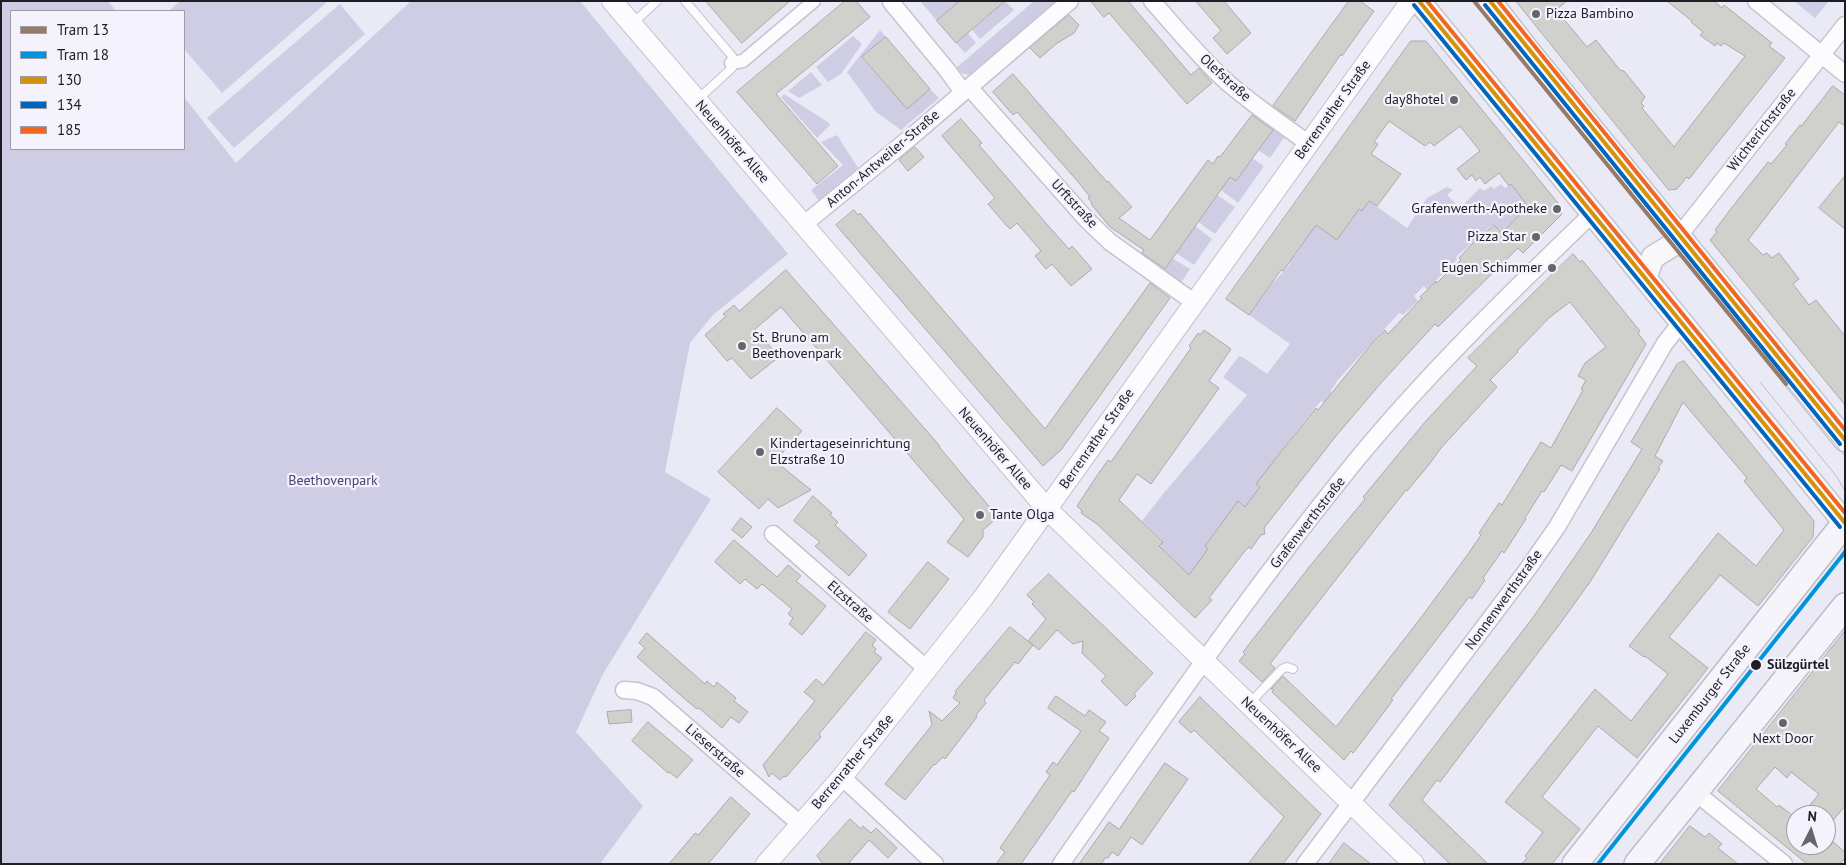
<!DOCTYPE html>
<meta charset="utf-8">
<style>
body{margin:0}
#map{position:relative;width:1846px;height:865px;overflow:hidden;background:#eaeaf7;font-family:"PT Sans",sans-serif}
canvas{display:block}
.frame{position:absolute;inset:0;border:2px solid #1d1d25;pointer-events:none}
.legend{position:absolute;left:10px;top:10px;width:175px;height:140px;box-sizing:border-box;background:#f4f3fd;border:1px solid #9e9da7;margin:0;padding:6px 9px;list-style:none;font-size:15px;color:#1d1d25}
.legend li{display:flex;align-items:center;gap:10px;height:25px}
.legend b{width:25px;border:1px solid #9e9da7}
.north{position:absolute;left:1786px;top:805px;width:50px;height:50px;box-sizing:border-box;background:#f4f3fd;border:1px solid #9e9da7;border-radius:50%;rotate:5deg;font-size:14px;font-weight:700;line-height:20px;text-align:center;color:#1d1d25}
.north::after{content:'';display:block;margin:auto;width:18px;height:22px;background:#65656e;clip-path:polygon(50% 0,100% 100%,50% 72%,0 100%)}
</style>
<div id="map">
<canvas width="1846" height="865"></canvas>
<div class="frame"></div>
<ul class="legend">
<li><b style="height:6px;background:#967b68"></b>Tram 13</li>
<li><b style="height:6px;background:#0095da"></b>Tram 18</li>
<li><b style="height:6px;background:#d69106"></b>130</li>
<li><b style="height:6px;background:#0065bd"></b>134</li>
<li><b style="height:6px;background:#f26522"></b>185</li>
</ul>
<div class="north">N</div>
</div>
<script>
const context = document.querySelector('canvas').getContext('2d');
context.lineJoin = 'round';
function paint(path, color) { context.fillStyle = color; context.fill(path, 'evenodd'); }
function trace(path, color, width, dash) { context.strokeStyle = color; context.lineWidth = width; context.lineCap = dash ? 'butt' : 'round'; context.setLineDash(dash || []); context.stroke(path); }
function label(font, color, halo, rows, align = 'center') {
  context.font = font + ' "PT Sans",sans-serif'; context.lineWidth = 4.5; context.setLineDash([]); context.textBaseline = 'middle'; context.strokeStyle = halo; context.fillStyle = color; for (const [text, x, y, turn = 0] of rows) {
    context.save(); context.translate(x, y); context.rotate((+turn || 0) * Math.PI / 180); context.textAlign = isNaN(turn) ? turn : align; if (halo) context.strokeText(text, 0, 0); context.fillText(text, 0, 0); context.restore();
  }
}
paint(new Path2D(`
 M1,1h107l8,10h-105v138h173v-52l52,66 175,-162h169l208,253 -75,61 -23,28 -25,129 46,27 -108,175 -27,58 67,74 -43,58h-599z
 M180,1h145l1,2 -104,90 -38,-44v-38h-15z
 M920,1h40l-23,20z
 M1005,1l9,9 -34,29 -8,-9z
 M1034,1h20l2,3 -81,70c-8,1 -13,1 -19,-6z
 M1794,1h35l-14,17z
 M340,4l25,30 -131,114 -27,-30z
 M880,30l6,7 -24,21 45,51 23,-20 9,9 -38,32 -25,-18 -29,-40z
 M968,33l8,10 -11,10 -9,-10z
 M853,36l9,8 -21,30 -13,8 -12,-15z
 M811,72l11,13 -23,13 -11,-7z
 M784,94l45,29 1,2 -13,13 -36,-41z
 M1275,127l10,9 -15,22 -12,-8z
 M837,135l21,33 -39,33 -8,-11 32,-25 -22,-23z
 M1252,158l12,8 -26,37 -17,-13 9,-13 6,4z
 M1501,184l4,4 6,-4 20,26 -17,10 -11,12 -11,-7 -36,32 1,3 -30,29 -3,-3 -10,10 4,5 -15,14 -4,-2 -63,69 -1,3 -5,6 2,1 -8,11 -3,-2c-24,27 -43,56 -64,83l3,3 -14,20 -8,-5 -33,44 3,3 -17,31 -10,-10 1,-2 -23,-22 4,-5 -21,-20 21,-27 84,-99 -24,-18 16,-21 5,2 23,16 23,-30 -41,-29 22,-30 19,-21 2,-10 3,2 20,-32 22,16 22,-31 10,-8 38,27 20,-30 20,-11 6,3 -6,5 13,13 20,-20 4,3 7,-5 3,3z
 M1217,195l18,12 -20,27 -17,-12z
 M1195,226l17,13 -18,26 -18,-12z
 M1172,258l18,11 -10,15 -17,-12z`), '#cecde3');
const building = new Path2D(`
 M706,1h84l-48,42z
 M845,1h11l14,16 -94,77 62,72 -21,18 -80,-92z
 M960,1h45l-49,42 -19,-22z
 M1091,1h37l63,74 8,-7 13,15 -25,21 -78,-91 -5,4z
 M1196,1h28l27,32 -24,21 -14,-16 8,-7z
 M1349,1h11l14,10 -32,45 -1,-2 -46,67 -22,-15z
 M1516,1h51l-11,9 31,37 9,-7 24,30 4,1 21,26 -4,6 3,3 -2,2 32,39 71,-91 -21,-13 -3,3 -4,-3 -2,3 -15,-11 3,-3 -12,-10 1,-1 -25,-20h47l8,7 2,-3 48,38 -3,3 16,12 -96,121 -2,-2 -10,12 -8,1z
 M1069,15l10,10 -5,8 -18,11 -16,14 -10,-10z
 M886,37l44,52 -23,20 -45,-52z
 M1411,41h15l136,167 -1,7 -38,38 -5,-5 -80,79 -3,-3 -54,59 -45,53 -72,92 1,6 -4,1 -10,14 -2,-2 -5,5 -35,46 3,2 -17,18 -98,-94 -16,-11 1,-2 -5,-5 19,-29 12,-17 3,2 80,-114 -2,-2 9,-13 2,2 4,-5 27,19 -22,32 10,7 -68,96 -14,-10 -18,26 44,42 -4,4 30,29 19,-26 -3,-3 33,-45 7,6 15,-20 -4,-3 24,-31 36,-45 2,2 55,-68 12,-12 3,4 34,-36 -2,-1 16,-16 1,2 11,-11 13,-12 -2,-2 15,-16 20,-17 8,8 26,-27 -17,-22 -2,2 -10,-13 -14,11 -5,-7 -4,4 -4,-6 -6,5 -9,-11 23,-18 -20,-25 -26,20 -4,-4 -5,4 -36,-25 -15,21 4,2 -7,10 30,20 -24,32 -8,-5 -7,10 -3,-2 -22,31 -21,-15 -33,46 -2,-1 -32,45 -23,-16z
 M1013,74l94,108 1,-1 24,26 -13,11 31,22 58,-80 5,4 5,-8 2,1 32,-42 21,15 -37,51 -6,-4 -65,92 -23,-16 2,-3 -34,-23 -19,-23 1,-1 -4,-5 2,-1 -11,-14 -62,-71 -4,3 -20,-23z
 M1833,86l12,9v31l-6,-4 -91,118 15,15 4,-2 5,5 7,-5 20,26 -6,5 16,21 7,-5 29,36v69l-135,-165 7,-8 -2,-2 18,-24 35,-44 3,2 16,-19 -2,-1 15,-19 1,1z
 M961,119l21,24 -3,2 66,77 24,27 3,-3 20,23 -21,17 -19,-22 -6,5 -11,-13 6,-5 -24,-28 -7,6 -4,-4 -18,-21 7,-6 -53,-62z
 M915,147l9,10 -16,14 -9,-11z
 M1845,176v53l-26,-21z
 M854,210l4,5 2,-2 185,216 105,-146 20,15 -109,152 -18,16 -207,-241z
 M1573,254l7,8 2,-2 58,71 -2,2 8,11 -74,127 -11,-6 -17,27 -2,-1 -17,27 1,1 -22,34 -2,-2 -19,27 2,2 -13,19 -3,-2 -78,102 2,1 -29,39 -11,14 -2,-2 -7,9 -72,-68 2,-2 -3,-1 12,-13 53,51 87,-112 45,-61 13,-19 -2,-2 20,-30 3,2 39,-63 10,6 32,-58 -2,-1 5,-9 -8,-4 7,-13 21,-16 -36,-45 -20,15 -33,34 1,1 -28,28 7,7 -56,61 -13,18 -21,25 -1,-1 -26,33 -110,141 5,4 -13,14 -23,-21 6,-7 -2,-2 67,-86 55,-67 -2,-2 62,-75 52,-56 -9,-8z
 M786,270l153,175 1,3 58,69 -15,13v7l-15,20 -21,-15 17,-23 -183,-212 -26,22 24,28 -28,22 -19,-21 -5,3 -22,-26 21,-19 -3,-2 11,-9 5,6z
 M1684,361l130,160 -1,16 -55,69 -38,-31 -51,62 39,31 -71,90 -39,-32 -56,71 38,32 -28,35h-30l5,-6 -2,-2 18,-24 -38,-30 90,-113 36,32 37,-47 -23,-18 -1,1 -15,-11 89,-113 38,33 28,-36 -40,-49 3,-3 -64,-76 -28,54 8,5 -5,7 2,1 -70,113 -31,43 -119,157 -3,-2 -15,20 66,64h-38l-61,-59 145,-189 57,-83 51,-84 -11,-7 46,-78z
 M777,408l25,23 -27,30 36,29 -33,18 -10,-9 -9,10 -41,-37z
 M813,496l19,17 -2,2 8,7 -3,3 32,30 -18,21 -34,-30 5,-4 -26,-21z
 M741,518l11,9 -10,11 -10,-8z
 M734,540l43,37 11,-12 13,11 -5,5 30,25 -24,29 -13,-11 4,-6 -5,-4 4,-5 -30,-25 -5,5 -12,-10 -5,5 -25,-22z
 M928,562l21,17 -39,50 -22,-17z
 M1049,574l104,99 -19,21 2,2 -10,10 -25,-25 5,-5 -24,-23 1,-12 -10,3 -16,-14 -18,20 -11,-9 18,-22 -14,-15 2,-2 -7,-7z
 M1010,627l23,18 -15,19 -3,-2 -31,38 2,3 -10,12 1,2 -32,42 -2,-2 -8,8 -1,-1 -29,36 -20,-16 47,-59 -3,-14 13,10 18,-18 -7,-5 3,-5 -1,-1z
 M1845,631v175l-19,23v-14h-24l17,-21 -28,-22 -4,6 -12,-11 -19,22 21,18 2,-2 17,13v27h30v-9l19,16v6l-5,6h-33l-89,-73z
 M866,632l10,8 -4,5 4,4 -2,3 8,6 -63,76 2,3 -35,40 -2,-1 -4,4 -8,-7 -3,4 -6,-12 52,-64 -11,-9 12,-13 7,6z
 M647,633l58,51 2,-3 7,6 3,-5 19,16 -2,3 14,11 -9,11 -8,-6 -9,11 -23,-20 -2,1 -11,-9 -49,-43 8,-9 -6,-5z
 M1056,696l29,20 4,-6 17,12 -7,9 10,7 -35,54 -2,-1 -51,73h-25l9,-12 -5,-4 50,-73 -4,-3 7,-10 4,3 24,-34 -33,-23z
 M1200,697l121,117 -38,50h-35l36,-47 -90,-87 -3,3 -12,-11z
 M631,710l1,12 -23,2 -2,-12z
 M648,722l45,38 -16,18 -8,-6 -1,1 -36,-32z
 M1165,763l23,16 -46,66 -11,-8 -13,19 -6,-4 -4,6 -2,-1 -5,7h-22l30,-42 10,7z
 M731,797l19,17 -42,50h-39l26,-31 3,2z
 M850,819l11,10 2,-3 8,7 5,-5 21,20 -9,10 -19,-18 -21,24h-25l-6,-8z
 M1690,826l15,11 4,-4 13,11 -4,4 20,16h-78z
 M1344,843l27,21h-42z`);
paint(building, '#d0d0cd');
trace(building, '#a9aaab', 1);
const service = new Path2D(`
 M685,1l47,55 2,7 -2,5 -34,31
 M633,23l24,-22
 M1250,703l32,-34 5,-2 6,2`);
const pedestrian = new Path2D(`
 M731,63l12,-2 71,-60`);
const minor = new Path2D(`
 M1152,1c25,28 48,57 76,82 26,22 53,41 80,60
 M1756,1l89,73
 M891,2l56,68 16,22
 M969,87l118,133 23,22 85,61
 M803,225l108,-88 159,-136
 M1679,236l166,-211
 M773,534l155,136
 M624,690l13,1 16,6 147,127
 M842,777l93,87
 M1695,792l89,72
 M1061,864c96,-137 191,-276 297,-406 72,-87 153,-166 234,-244
 M1305,864l222,-294 30,-43 108,-184 16,-20`);
const tertiary = new Path2D(`
 M612,1l435,508 367,355
 M766,864l76,-87 141,-179 428,-597`);
const secondary = new Path2D(`
 M1419,1l426,522
 M1490,1l38,49 317,390
 M1645,278l8,-21 23,-14 6,1 8,5`);
const primary = new Path2D(`
 M1575,864l270,-341
 M1637,864l208,-258`);
trace(service, '#c4c4ce', 10);
trace(pedestrian, '#c4c4ce', 15);
trace(minor, '#c4c4ce', 19);
trace(tertiary, '#c4c4ce', 22);
trace(secondary, '#c4c4ce', 25);
trace(primary, '#bdbdc9', 28);
trace(service, '#fcfcfe', 8);
trace(pedestrian, '#fcfcfe', 12);
trace(minor, '#fcfcfe', 16);
trace(tertiary, '#fcfcfe', 20);
trace(secondary, '#f8f8fb', 22);
trace(primary, '#f4f4fa', 25);
trace(new Path2D(`
 M1760,382l77,95 8,14
 M1786,384l59,72
 M1837,562l8,-14`), '#bdbdc1', 1);
trace(new Path2D(`
 M1419,1l426,522
 M1490,1l355,439`), '#d69106', 4);
trace(new Path2D(`
 M1414,5l426,522
 M1485,5l355,439`), '#0065bd', 4);
trace(new Path2D(`
 M1427,1l418,512
 M1498,1l347,429`), '#f26522', 4);
trace(new Path2D(`
 M1474,1l312,383`), '#967b68', 4);
trace(new Path2D(`
 M1598,864l247,-312`), '#0095da', 4);
for (const [x, y, r, color] of [
 [1536,14,5,"#65656e"],
 [1454,100,5,"#65656e"],
 [1557,209,5,"#65656e"],
 [1536,237,5,"#65656e"],
 [1552,268,5,"#65656e"],
 [742,346,5,"#65656e"],
 [760,452,5,"#65656e"],
 [980,515,5,"#65656e"],
 [1756,665,6,"#1d1d25"],
 [1783,723,5,"#65656e"]
]) { const dot = new Path2D(); dot.arc(x, y, r, 0, 2 * Math.PI); context.fillStyle = color; context.fill(dot); trace(dot, '#f4f3fd', 2); }
label('14px', '#1d1d25', '#f4f3fd', [
 ["Pizza Bambino",1546,14],
 ["day8hotel",1444,100,"right"],
 ["Grafenwerth-Apotheke",1547,209,"right"],
 ["Pizza Star",1526,237,"right"],
 ["Eugen Schimmer",1542,268,"right"],
 ["St. Bruno am",752,338],
 ["Beethovenpark",752,354],
 ["Kindertageseinrichtung",770,444],
 ["Elzstraße 10",770,460],
 ["Tante Olga",990,515],
 ["Next Door",1783,739,"center"]
], 'left');
label('14px', '#1d1d25', '#f4f3fd', [
 ["Olefstraße",1225,78,42],
 ["Berrenrather Straße",1333,110,-54],
 ["Wichterichstraße",1762,130,-52],
 ["Neuenhöfer Allee",732,142,49],
 ["Anton-Antweiler-Straße",883,159,-40],
 ["Urftstraße",1074,204,47],
 ["Berrenrather Straße",1097,439,-55],
 ["Neuenhöfer Allee",995,449,49],
 ["Grafenwerthstraße",1308,523,-52],
 ["Nonnenwerthstraße",1504,600,-54],
 ["Elzstraße",850,602,41],
 ["Luxemburger Straße",1710,694,-52],
 ["Neuenhöfer Allee",1281,735,43],
 ["Lieserstraße",715,751,41],
 ["Berrenrather Straße",853,762,-50]
]);
label('14px', '#484278', '#f4f3fd', [
 ["Beethovenpark",333,481]
]);
label('bold 14px', '#1d1d25', '#f4f3fd', [
 ["Sülzgürtel",1767,665]
], 'left');
</script>
